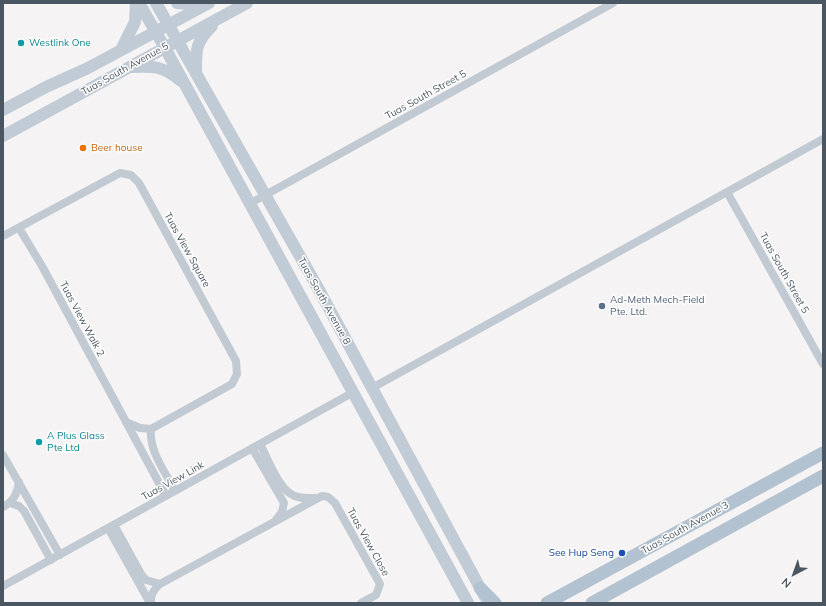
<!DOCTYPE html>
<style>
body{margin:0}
#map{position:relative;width:826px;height:606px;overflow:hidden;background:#f5f3f3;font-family:Mulish,sans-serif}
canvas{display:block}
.frame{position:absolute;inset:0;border:4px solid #4a5661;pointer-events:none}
.north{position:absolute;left:774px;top:554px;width:40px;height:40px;-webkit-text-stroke:3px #fff;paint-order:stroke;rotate:221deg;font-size:11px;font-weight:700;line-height:16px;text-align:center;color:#4a5661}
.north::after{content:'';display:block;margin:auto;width:14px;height:18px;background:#4a5661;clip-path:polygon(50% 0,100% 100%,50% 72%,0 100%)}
</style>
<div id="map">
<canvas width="826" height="606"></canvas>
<div class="frame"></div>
<div class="north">N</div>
</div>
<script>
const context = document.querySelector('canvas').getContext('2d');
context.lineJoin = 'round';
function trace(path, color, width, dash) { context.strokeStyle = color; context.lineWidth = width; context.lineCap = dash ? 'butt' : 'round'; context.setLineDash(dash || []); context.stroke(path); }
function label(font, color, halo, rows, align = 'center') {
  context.font = font + ' Mulish,sans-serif'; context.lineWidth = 3; context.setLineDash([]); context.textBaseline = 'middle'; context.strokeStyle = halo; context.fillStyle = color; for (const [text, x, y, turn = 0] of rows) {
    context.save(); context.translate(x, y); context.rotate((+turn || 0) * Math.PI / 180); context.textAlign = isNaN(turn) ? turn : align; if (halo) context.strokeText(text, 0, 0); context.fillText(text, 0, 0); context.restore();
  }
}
trace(new Path2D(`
 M727,192l96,172
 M249,204l364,-201
 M19,228l23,38 124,230
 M3,236l117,-63 11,2 8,8 97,178 1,13 -5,10 -81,45
 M372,388l451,-249
 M126,422l14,6 11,1
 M151,429c-2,23 14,42 24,62
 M260,444c7,13 18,43 31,50 7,5 16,4 24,4
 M252,448l32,55 -2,9 -6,8
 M3,455l57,100
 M10,503l9,3 5,5 27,49
 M3,507c11,-6 14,-13 16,-25
 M114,525l27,49 5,6 14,4 162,-88 6,1 7,6 45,81 -4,11 -15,8
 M108,528l42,75
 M3,586l349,-193
 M151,603c-1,-8 3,-14 9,-19`), '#c1cad2', 8);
trace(new Path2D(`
 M139,3l26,45 303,555
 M156,3l162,285 167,309
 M177,3l27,2
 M121,50l14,-28 1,-19
 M132,67c22,-1 31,-1 49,14
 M196,72c0,-22 -1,-29 16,-46
 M3,110l43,-23 42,-19 121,-65
 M3,136l244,-133`), '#c1cbd6', 12);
trace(new Path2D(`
 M480,588l15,15
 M547,603l276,-150
 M592,603l231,-127`), '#b3c2d1', 13);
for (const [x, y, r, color] of [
 [21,43,4,"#0f9aa8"],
 [83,148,4,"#e8710a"],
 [602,306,4,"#5c6f8a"],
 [39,442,4,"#0f9aa8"],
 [622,553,4,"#1a4fb4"]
]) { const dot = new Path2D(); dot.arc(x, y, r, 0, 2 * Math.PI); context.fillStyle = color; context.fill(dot); trace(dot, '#fff', 1.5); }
label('10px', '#0d838f', '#fff', [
 ["Westlink One",29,43],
 ["A Plus Glass",47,436],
 ["Pte Ltd",47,448]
], 'left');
label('10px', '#4a5661', '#fff', [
 ["Tuas South Avenue 5",125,69,-29],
 ["Tuas South Street 5",426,95,-29],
 ["Tuas View Square",187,250,61],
 ["Tuas South Street 5",784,273,61],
 ["Tuas South Avenue 8",324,301,61],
 ["Tuas View Walk 2",82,319,62],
 ["Tuas View Link",173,481,-29],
 ["Tuas South Avenue 3",685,528,-29],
 ["Tuas View Close",368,542,61]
]);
label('10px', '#c56008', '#fff', [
 ["Beer house",91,148]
], 'left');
label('10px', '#4e5e75', '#fff', [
 ["Ad-Meth Mech-Field",610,300],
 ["Pte. Ltd.",610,312]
], 'left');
label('10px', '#164399', '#fff', [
 ["See Hup Seng",614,553]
], 'right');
</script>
